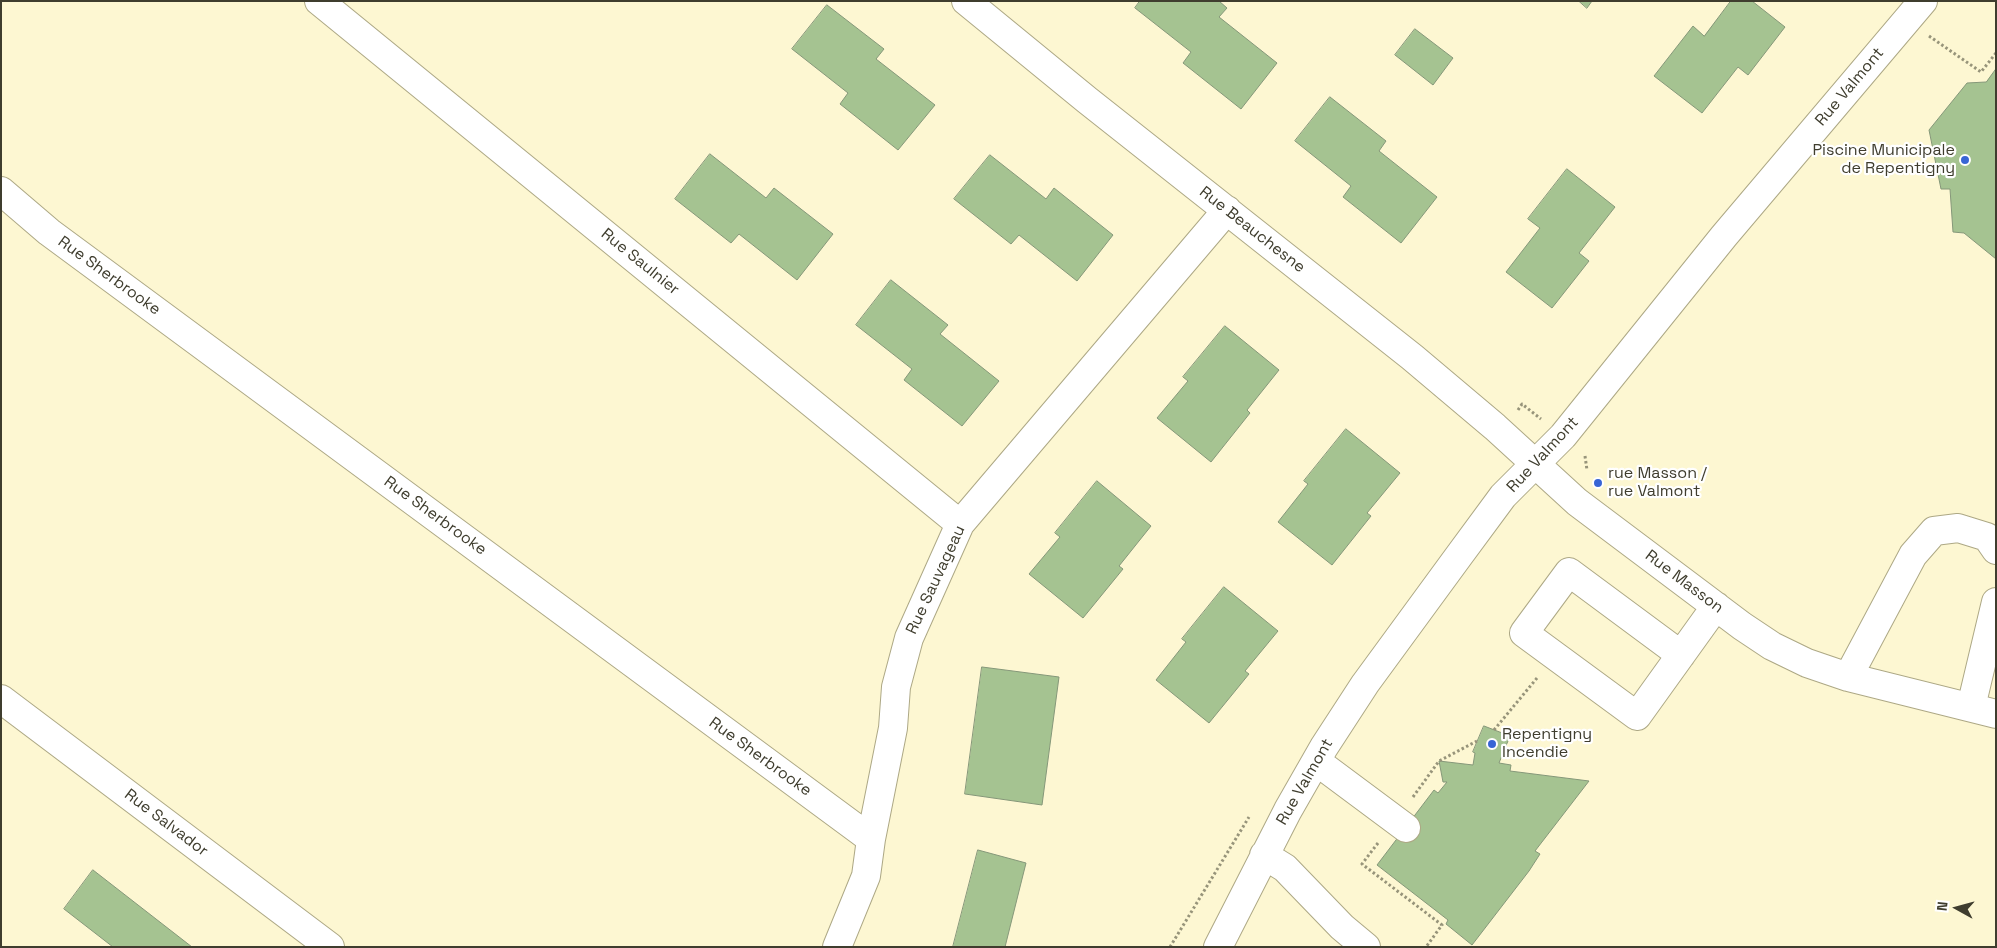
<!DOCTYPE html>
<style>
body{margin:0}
#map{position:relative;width:1997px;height:948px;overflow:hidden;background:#fdf7d2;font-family:"Space Grotesk",sans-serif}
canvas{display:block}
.frame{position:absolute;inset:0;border:2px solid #3f3d2e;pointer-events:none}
.north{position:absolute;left:1932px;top:883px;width:50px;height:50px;-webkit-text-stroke:4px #fff;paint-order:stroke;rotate:277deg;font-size:14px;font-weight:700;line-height:20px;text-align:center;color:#3f3d2e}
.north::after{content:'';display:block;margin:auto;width:18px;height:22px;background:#3f3d2e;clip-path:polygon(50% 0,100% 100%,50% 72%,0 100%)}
</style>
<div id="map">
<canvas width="1997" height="948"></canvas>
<div class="frame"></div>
<div class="north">N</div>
</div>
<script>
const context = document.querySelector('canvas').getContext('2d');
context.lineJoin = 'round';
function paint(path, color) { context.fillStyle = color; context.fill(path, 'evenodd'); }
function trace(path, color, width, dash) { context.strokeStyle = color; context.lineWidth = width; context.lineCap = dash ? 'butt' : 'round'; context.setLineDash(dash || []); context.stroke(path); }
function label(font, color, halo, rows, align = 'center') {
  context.font = font + ' "Space Grotesk",sans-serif'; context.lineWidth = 4.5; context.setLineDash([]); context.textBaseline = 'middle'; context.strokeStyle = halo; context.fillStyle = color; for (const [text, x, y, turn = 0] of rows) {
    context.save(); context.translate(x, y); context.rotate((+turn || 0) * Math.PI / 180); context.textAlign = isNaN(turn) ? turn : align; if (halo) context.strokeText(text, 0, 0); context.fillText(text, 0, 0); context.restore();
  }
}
const building = new Path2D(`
 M1140,1h79l8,7 -8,9 58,46 -36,46 -58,-46 8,-11 -56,-44z
 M1579,1h13l-5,7z
 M1731,1h21l33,26 -37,48 -10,-8 -36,46 -48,-37 39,-50 11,10z
 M827,5l57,44 -8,10 59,46 -37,45 -58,-46 8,-11 -56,-44z
 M1415,29l38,29 -20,27 -38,-30z
 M1996,69v190l-32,-26 -11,-1 -3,-43h-9l-12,-59 38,-47 19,-1z
 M1330,97l56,44 -7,10 58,46 -36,46 -58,-46 8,-11 -56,-45z
 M710,154l56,44 8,-10 59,46 -36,46 -58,-46 -8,9 -56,-44z
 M990,155l56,44 8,-11 59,47 -36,46 -58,-46 -8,9 -57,-45z
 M1567,169l48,38 -36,46 10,8 -37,47 -46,-36 34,-44 -12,-9z
 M891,280l57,45 -8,9 59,47 -37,45 -58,-46 8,-11 -56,-44z
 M1225,326l54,44 -32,40 3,3 -39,49 -54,-44 31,-37 -5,-4z
 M1346,429l54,44 -33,40 4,3 -39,49 -54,-43 30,-38 -4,-3z
 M1097,481l54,45 -32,40 4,3 -40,49 -54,-44 31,-37 -5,-4z
 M1224,587l54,44 -33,40 4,3 -40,49 -53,-43 30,-38 -4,-3z
 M982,667l77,10 -17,128 -77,-11z
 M1484,726l26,10 -11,27 12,2 -1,6 79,10 -54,70 5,3 -11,17 -57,74 -26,-21 2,-4 -71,-55 57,-75 4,3 9,-11h-4l-4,-21 34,4 2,-12 -2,-1z
 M978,850l48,13 -21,84h-52z
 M93,870l99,77h-79l-49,-38z`);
paint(building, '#a5c391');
trace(building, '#859779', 1);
const minor = new Path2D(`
 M319,1l641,523
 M966,1l121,99 325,257 83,70 82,75 165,124 30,20 35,17 41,14 148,37
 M1,191l48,41 822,607
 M1681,655l-112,-83 -45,61 113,83 79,-110
 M1848,677l65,-122 21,-24 24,-3 29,9 9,13
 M1,699l329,248
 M1971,707l25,-105
 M1316,761l90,67
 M1264,855l21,13 57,59 24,20
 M837,947l29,-71 5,-37 22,-111 3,-41 13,-49 51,-114 267,-314
 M1218,947l70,-137 36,-63 41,-63 93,-127 45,-61 60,-60 161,-200 199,-235`);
trace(minor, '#ada885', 30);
trace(new Path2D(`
 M1929,36l52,36 15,-19
 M1518,410l4,-6 19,15
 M1585,456l2,14
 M1494,730l43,-52
 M1413,797l26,-36 38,-20
 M1378,843l-16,21 80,61 -16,22
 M1170,947l79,-130`), '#97947a', 3, [2.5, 2.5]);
trace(minor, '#fff', 28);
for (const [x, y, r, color] of [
 [1965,160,5,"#3865d5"],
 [1598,483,5,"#3865d5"],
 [1492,744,5,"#3865d5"]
]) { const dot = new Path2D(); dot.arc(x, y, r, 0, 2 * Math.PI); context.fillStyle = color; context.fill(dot); trace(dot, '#fff', 2); }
label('16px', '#3f3d2e', '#fff', [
 ["Rue Valmont",1850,87,-50],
 ["Rue Beauchesne",1252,230,38],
 ["Rue Saulnier",640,262,39],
 ["Rue Sherbrooke",109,276,36],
 ["Rue Valmont",1543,455,-47],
 ["Rue Sherbrooke",435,516,36],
 ["Rue Sauvageau",936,580,-65],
 ["Rue Masson",1684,582,37],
 ["Rue Sherbrooke",760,757,36],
 ["Rue Valmont",1305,782,-60],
 ["Rue Salvador",166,823,37]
]);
label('16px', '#3f3d2e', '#fff', [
 ["Piscine Municipale",1955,151,"right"],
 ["de Repentigny",1955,169,"right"],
 ["rue Masson /",1608,474],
 ["rue Valmont",1608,492],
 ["Repentigny",1502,735],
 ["Incendie",1502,753]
], 'left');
</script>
